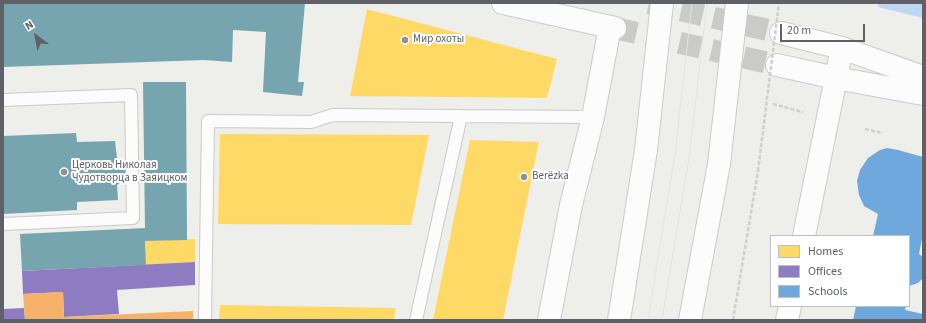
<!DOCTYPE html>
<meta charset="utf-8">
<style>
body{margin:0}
#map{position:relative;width:926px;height:323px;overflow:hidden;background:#eeeeea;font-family:"Source Sans 3",sans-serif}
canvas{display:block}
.frame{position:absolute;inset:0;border:4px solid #5f6166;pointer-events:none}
.legend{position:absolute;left:770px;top:235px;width:140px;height:72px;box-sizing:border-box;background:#fff;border:1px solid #bfc0c2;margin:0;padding:5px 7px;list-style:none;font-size:12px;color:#5f6166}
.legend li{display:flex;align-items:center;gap:8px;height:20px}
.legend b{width:20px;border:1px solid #bfc0c2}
.north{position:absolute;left:16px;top:16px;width:40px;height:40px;-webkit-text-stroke:3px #fff;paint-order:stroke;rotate:328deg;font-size:11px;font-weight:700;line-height:16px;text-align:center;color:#5f6166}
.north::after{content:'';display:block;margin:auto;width:14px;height:18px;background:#5f6166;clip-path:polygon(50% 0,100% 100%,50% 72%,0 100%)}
.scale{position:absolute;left:780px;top:24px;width:85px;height:18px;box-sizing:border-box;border:2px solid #5f6166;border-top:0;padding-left:5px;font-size:12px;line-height:14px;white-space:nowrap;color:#5f6166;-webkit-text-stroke:3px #fff;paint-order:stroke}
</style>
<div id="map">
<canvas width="926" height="323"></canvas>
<div class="frame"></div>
<ul class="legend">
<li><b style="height:11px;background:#ffd966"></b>Homes</li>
<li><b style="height:11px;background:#8e7cc3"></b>Offices</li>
<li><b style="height:11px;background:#6fa8dc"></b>Schools</li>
</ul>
<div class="north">N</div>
<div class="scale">20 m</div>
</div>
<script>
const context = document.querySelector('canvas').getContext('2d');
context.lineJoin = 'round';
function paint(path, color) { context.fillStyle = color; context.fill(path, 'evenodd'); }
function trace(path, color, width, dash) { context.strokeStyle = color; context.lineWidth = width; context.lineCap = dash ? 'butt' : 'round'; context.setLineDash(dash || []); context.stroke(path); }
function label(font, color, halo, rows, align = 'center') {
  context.font = font + ' "Source Sans 3",sans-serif'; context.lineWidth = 4; context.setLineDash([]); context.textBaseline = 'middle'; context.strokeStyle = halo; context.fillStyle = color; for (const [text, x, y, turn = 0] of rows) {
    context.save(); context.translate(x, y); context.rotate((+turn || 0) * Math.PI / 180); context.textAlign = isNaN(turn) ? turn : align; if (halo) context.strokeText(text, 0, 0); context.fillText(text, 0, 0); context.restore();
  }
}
paint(new Path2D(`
 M879,3h44v15l-45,-11z`), '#c1d6f4');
paint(new Path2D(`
 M367,9l190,50 -10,39 -197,-2z
 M220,134l209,1 -18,90 -193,-1z
 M470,140l69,2 -36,178h-70z
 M195,239v23l-49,3 -1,-24z
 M220,305l176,3 -2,12h-175z`), '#ffd966');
paint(new Path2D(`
 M195,262v23l-78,5 2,24 -55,3 -1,-25 -40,2 -1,-23z
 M24,308l1,12h-22v-11z`), '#8e7cc3');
paint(new Path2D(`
 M887,148l11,2 25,7v77l-4,20 4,3v21l-5,5 -9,3v-50h-36l5,-22 -14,-8 -5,-11 -2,-14 3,-11 8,-12 12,-8z
 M856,306h50l-1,4 18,4v6h-70z`), '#6fa8dc');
paint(new Path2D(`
 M63,292l1,25 129,-6v9h-168l-2,-26z`), '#f6b26b');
paint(new Path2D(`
 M3,3h302l-7,79h6l-2,14 -39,-4 3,-60 -33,-2 -1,32 -28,-2 -201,7z
 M143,82h43l1,158 -42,1 1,24 -124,6 -2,-37 125,-6z
 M76,133l1,9 38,-1 2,17 7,5 2,6 -1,6 -3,6 -5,4 1,15 -41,2v8l-74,4v-78z`), '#76a5af');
trace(new Path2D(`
 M649,3l132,30
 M615,28l162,37`), '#cacbc9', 22, [22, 11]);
const lane = new Path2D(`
 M3,100l128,-5 2,123 -130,6
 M205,320l3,-199 103,1 22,-7 128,1
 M416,320l45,-204 132,1`);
const secondary = new Path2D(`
 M503,3l112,25
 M781,33l61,15 81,29
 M777,65l59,13 87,16
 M804,236l38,-188
 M549,320l22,-115 22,-88 17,-90
 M619,320l27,-170
 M690,320l29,-156
 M787,320l3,-14`);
trace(lane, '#cacaca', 14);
trace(secondary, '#cbcbcc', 24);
trace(new Path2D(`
 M773,104l30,8
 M865,129l18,4
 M733,320l25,-149`), '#ccd0ce', 2.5, [4, 2]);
trace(lane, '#fcfcfc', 12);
trace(secondary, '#fcfcfc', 22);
trace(new Path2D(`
 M648,320l27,-165 17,-152
 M662,320l27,-162 18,-155`), '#e3e3e3', 1);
const secondaryBridge = new Path2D(`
 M646,150l16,-147
 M719,164l18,-161`);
trace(secondaryBridge, '#cbcbcc', 24, []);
trace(new Path2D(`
 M758,171l21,-168`), '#ccd0ce', 2.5, [4, 2]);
trace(secondaryBridge, '#fcfcfc', 22);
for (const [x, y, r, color] of [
 [405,40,4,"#919294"],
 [64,172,4,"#919294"],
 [524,177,4,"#919294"]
]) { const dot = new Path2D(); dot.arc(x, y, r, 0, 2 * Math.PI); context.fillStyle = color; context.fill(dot); trace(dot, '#fff', 1.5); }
label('11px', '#5f6166', '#fff', [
 ["Мир охоты",413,40],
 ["Церковь Николая",72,166],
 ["Чудотворца в Заяицком",72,179],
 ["Berёzka",532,177]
], 'left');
</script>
